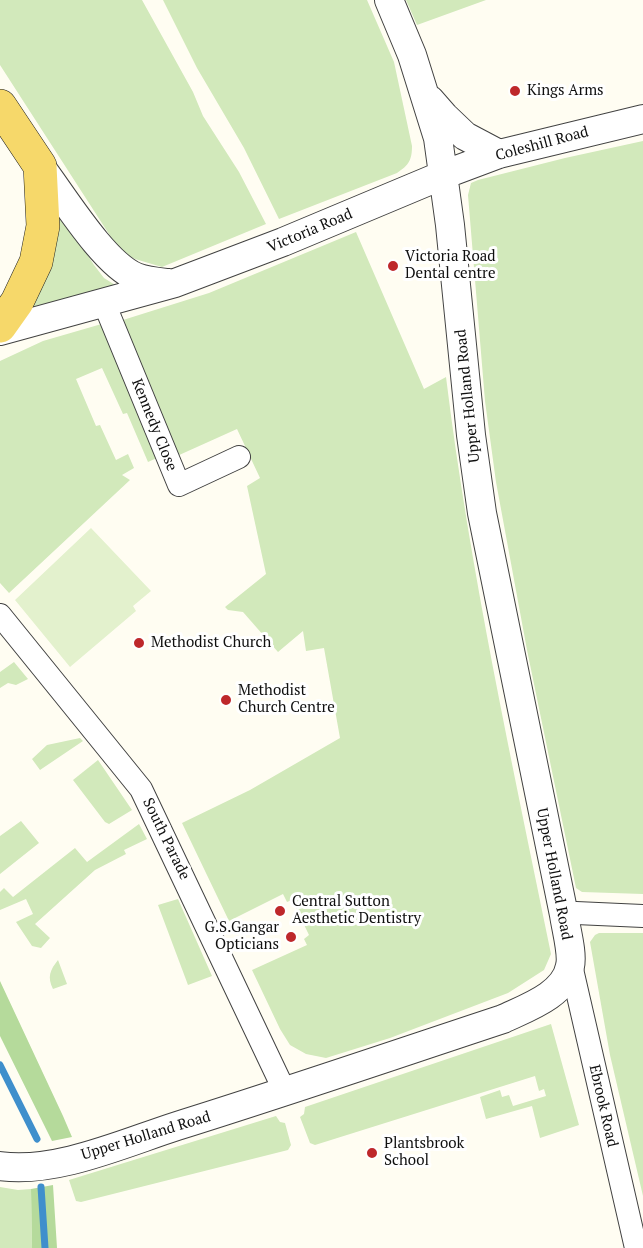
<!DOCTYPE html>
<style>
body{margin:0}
canvas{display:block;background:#fffdf2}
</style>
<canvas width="643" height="1248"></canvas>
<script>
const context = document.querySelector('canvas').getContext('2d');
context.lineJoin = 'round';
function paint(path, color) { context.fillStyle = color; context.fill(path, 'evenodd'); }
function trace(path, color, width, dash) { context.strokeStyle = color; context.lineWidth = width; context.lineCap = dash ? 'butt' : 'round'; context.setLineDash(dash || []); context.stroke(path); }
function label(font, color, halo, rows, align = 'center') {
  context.font = font + ' "PT Serif",serif'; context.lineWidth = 6; context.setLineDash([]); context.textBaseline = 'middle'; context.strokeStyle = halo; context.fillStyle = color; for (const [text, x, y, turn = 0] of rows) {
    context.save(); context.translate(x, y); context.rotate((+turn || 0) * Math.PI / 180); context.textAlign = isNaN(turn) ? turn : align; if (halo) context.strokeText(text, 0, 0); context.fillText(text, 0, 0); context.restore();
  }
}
paint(new Path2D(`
 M0,0h142l51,92 10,24 36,56 27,52 -104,43 -27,-8 -10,-5 -9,-9 -116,-180z
 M163,0h204l27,62 18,84c0,14 -3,19 -15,27l-118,46 -35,-71 -47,-80z
 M406,0h80l-69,25z
 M643,141v753l-61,-2 -6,-4 -49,-238 -31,-168 -11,-81 -17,-206 3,-12 7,-3 87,-22z
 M59,211l35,54 10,13 16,10 -92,25 18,-34z
 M356,232l68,157 22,-12c24,195 66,385 105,577l-7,16 -36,23 -118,45 -64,20 -20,-4 -16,-9 -10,-16 -28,-59 55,-25 -3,-6 5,-4 -17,-35 -5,2 -4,-8 -54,27 -47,-98 68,-33 90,-52 -16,-90 -18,3 -3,-20 -25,21 -35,-40 -15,-2 -3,-3 41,-33 -19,-88 13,-8 -23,-49 -60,27 -54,-136 86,-27z
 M105,323l54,134 -11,5 -21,-49 -4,1 -21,-46 -26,11 20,47 4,-1 16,35 12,-6 6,14 -12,7 8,5 -121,113 -9,-10v-222l43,-20z
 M14,662l14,17 -12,6 -8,-2 -8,5v-16z
 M80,738l3,3 -43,29 -8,-11 15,-14z
 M98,760l34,50 -23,14 -4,-2 -32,-42z
 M21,821l18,22 -39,31v-38z
 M139,824l8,15 -23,11 2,4 -31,16 -60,54 15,14 -9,10 -9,-2 -16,-24 17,-8 -7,-15 -26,11v-18l4,-4 9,9 62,-49 12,14z
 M178,899l34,77 -24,9 -30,-80z
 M599,933h44v263l-33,-141 -20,-113 5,-7z
 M58,960l9,24 -14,5c-6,-12 -3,-19 5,-29z
 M551,1024l28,101 -39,13 -8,-32 -46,13 -6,-22 20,-7 2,7 7,-2 4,11 33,-10 -2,-7 -5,2 -4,-15 -220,69 -5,-2 -10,-26 4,-3 1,-7z
 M276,1116l4,6 5,1 6,22 -3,5 -207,52 -5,-1 -7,-21z
 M0,1187l18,3 13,-1 1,59h-32z`), '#d2e9bb');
paint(new Path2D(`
 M0,981l63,135 9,21 -20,4 -52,-105z
 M53,1185l4,63h-25l-1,-59z`), '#b5da9b');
paint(new Path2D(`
 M91,528l60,63 -18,15 3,5 -66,56 -55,-67z`), '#e3f1cd');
trace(new Path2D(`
 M0,1065l37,74
 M41,1187l4,61`), '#3f8fcc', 7);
const minor = new Path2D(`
 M104,303l75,182 60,-28
 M0,615l141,174 144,303
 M564,915l12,-2 67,3
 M571,965l65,283`);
const tertiary = new Path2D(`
 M430,100l14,16 21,20 34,18
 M40,166c23,30 63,97 96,111 10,4 22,5 32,6
 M0,331l175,-48 108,-41 160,-67 56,-21 144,-35
 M0,1166c56,8 124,-23 177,-40 109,-34 217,-71 326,-107 23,-11 62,-24 67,-53 3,-12 -4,-37 -6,-51l-82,-402 -11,-78 -21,-210 -12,-87 -26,-83 -23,-55`);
const primary = new Path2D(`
 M0,106l40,60 3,60 -7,36 -19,40 -17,24`);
trace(minor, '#424242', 24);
trace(tertiary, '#424242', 30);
trace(primary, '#202020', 34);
trace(minor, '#fff', 22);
trace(tertiary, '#fff', 28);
trace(primary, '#f6d86a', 33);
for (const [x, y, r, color] of [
 [515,91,6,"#be282b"],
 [393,266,6,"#be282b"],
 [139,643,6,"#be282b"],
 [226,700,6,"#be282b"],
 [280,911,6,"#be282b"],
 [291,937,6,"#be282b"],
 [372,1153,6,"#be282b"]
]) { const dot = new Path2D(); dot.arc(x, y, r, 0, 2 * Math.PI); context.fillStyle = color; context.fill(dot); trace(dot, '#fff', 2); }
label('15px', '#0f0f0f', '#fff', [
 ["Kings Arms",527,91],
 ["Victoria Road",405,257],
 ["Dental centre",405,274],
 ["Methodist Church",151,643],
 ["Methodist",238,691],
 ["Church Centre",238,708],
 ["Central Sutton",292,902],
 ["Aesthetic Dentistry",292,919],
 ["G.S.Gangar",279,928,"right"],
 ["Opticians",279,945,"right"],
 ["Plantsbrook",384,1144],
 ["School",384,1161]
], 'left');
label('15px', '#0f0f0f', '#fff', [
 ["Coleshill Road",542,144,-15],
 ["Victoria Road",310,231,-23],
 ["Upper Holland Road",468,396,-96],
 ["Kennedy Close",154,425,68],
 ["South Parade",166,839,64],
 ["Upper Holland Road",554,874,79],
 ["Ebrook Road",603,1106,77],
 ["Upper Holland Road",146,1136,-17]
]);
</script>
